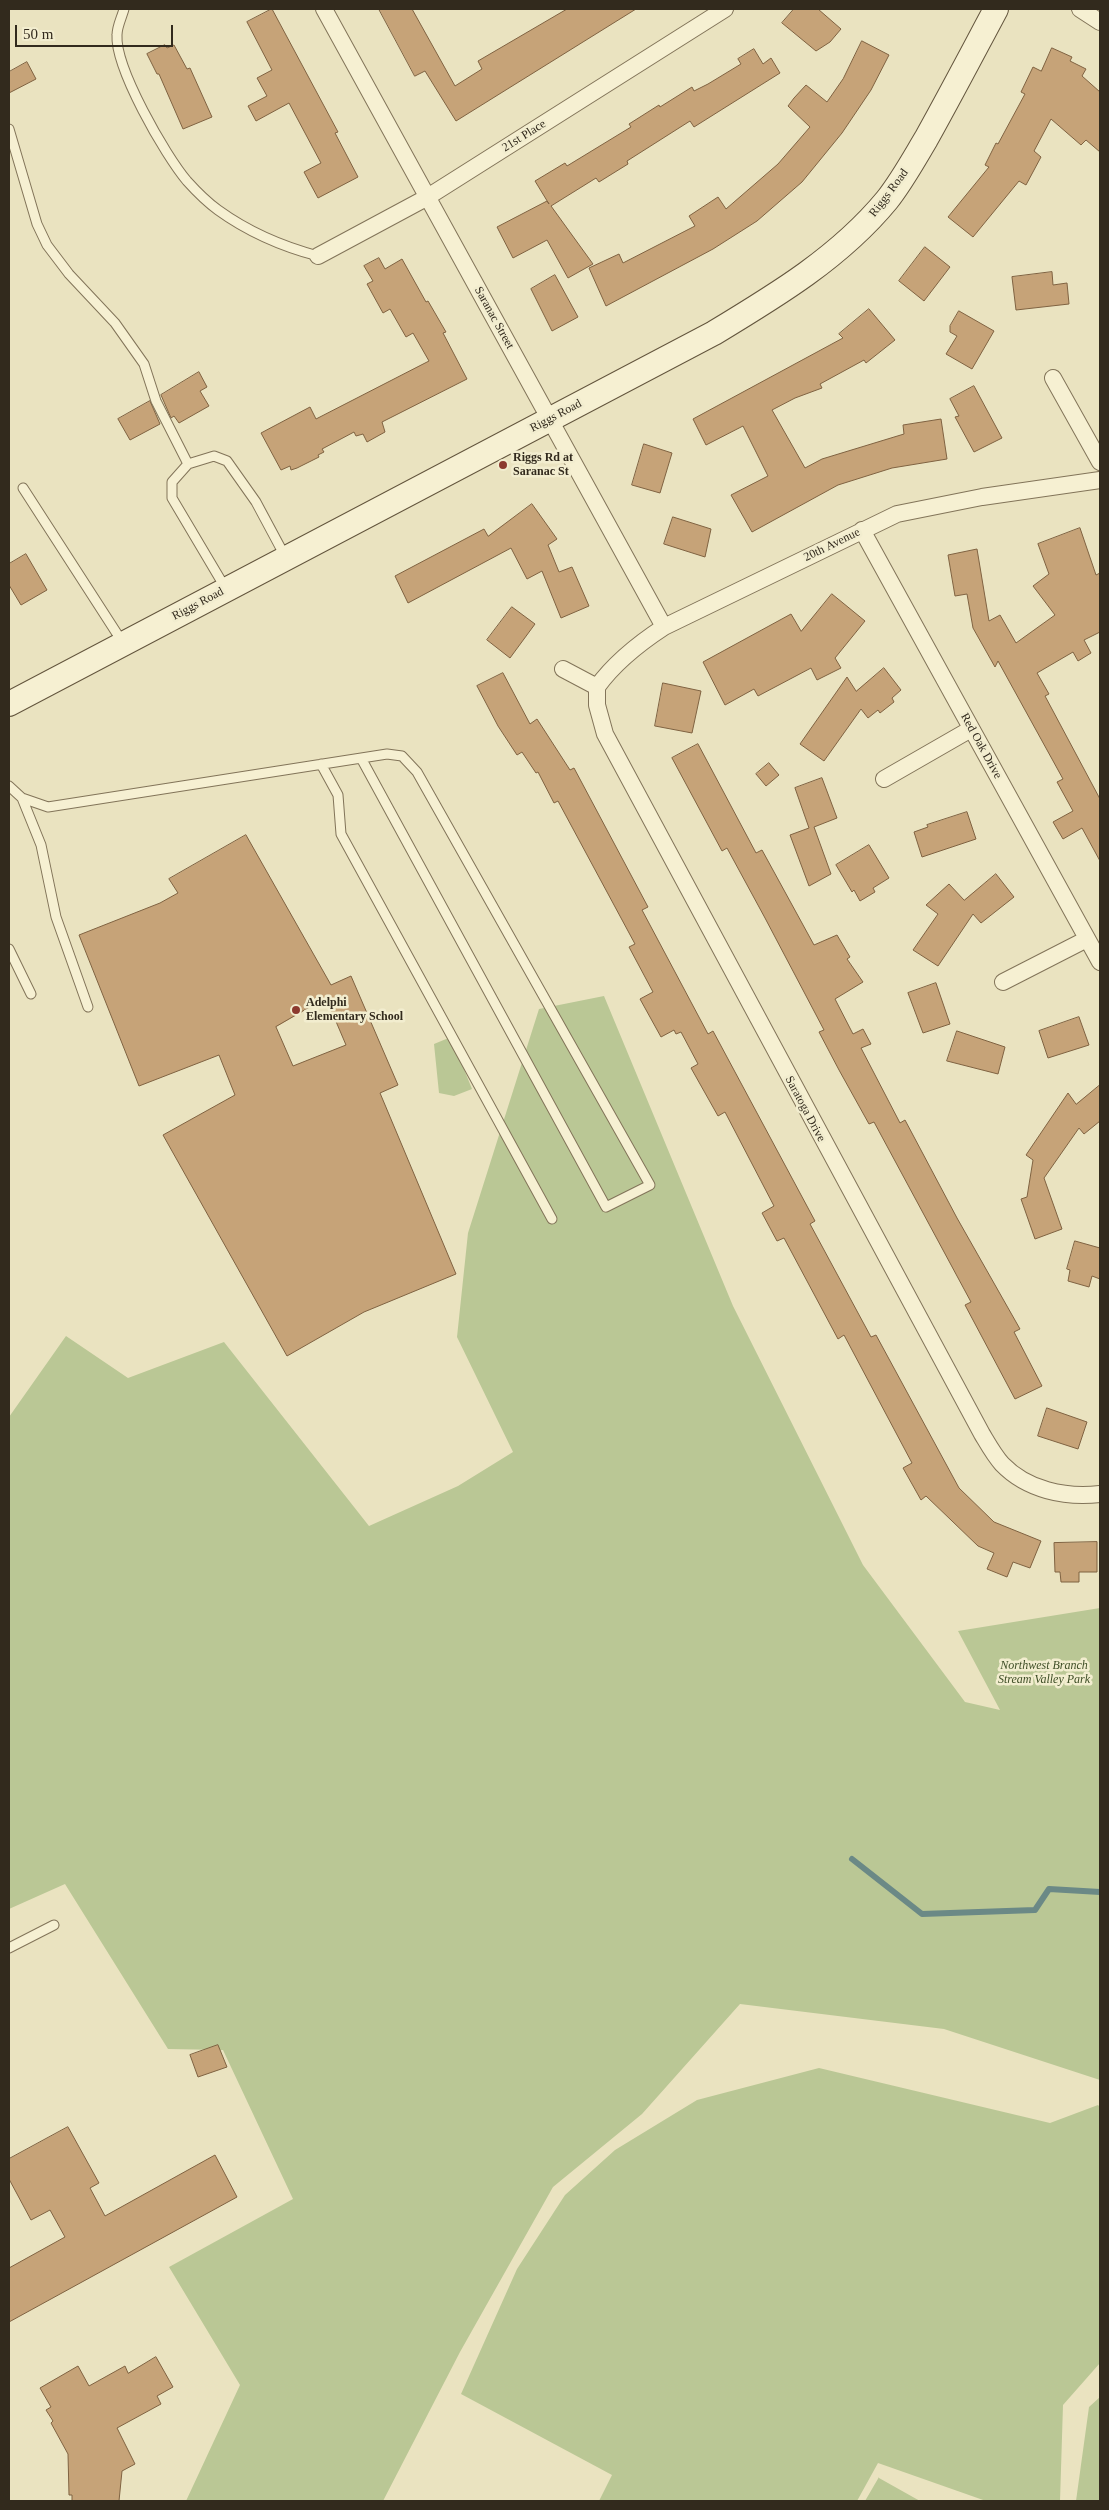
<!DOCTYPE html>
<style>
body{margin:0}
#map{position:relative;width:1109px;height:2510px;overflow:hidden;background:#eae3c0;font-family:"Times New Roman",serif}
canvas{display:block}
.frame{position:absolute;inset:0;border:10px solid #322a1d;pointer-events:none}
.scale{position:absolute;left:15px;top:25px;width:158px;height:22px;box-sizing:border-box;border:2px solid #322a1d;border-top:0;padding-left:6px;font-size:15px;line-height:18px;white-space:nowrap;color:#322a1d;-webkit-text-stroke:4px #f2edcf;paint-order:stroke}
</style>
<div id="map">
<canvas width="1109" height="2510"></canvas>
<div class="frame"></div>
<div class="scale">50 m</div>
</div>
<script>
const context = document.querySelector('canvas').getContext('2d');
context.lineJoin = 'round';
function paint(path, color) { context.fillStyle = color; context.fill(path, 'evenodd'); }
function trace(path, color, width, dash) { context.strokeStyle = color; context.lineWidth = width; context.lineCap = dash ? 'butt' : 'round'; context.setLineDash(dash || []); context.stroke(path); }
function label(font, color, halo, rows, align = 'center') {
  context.font = font + ' "Times New Roman",serif'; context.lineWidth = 5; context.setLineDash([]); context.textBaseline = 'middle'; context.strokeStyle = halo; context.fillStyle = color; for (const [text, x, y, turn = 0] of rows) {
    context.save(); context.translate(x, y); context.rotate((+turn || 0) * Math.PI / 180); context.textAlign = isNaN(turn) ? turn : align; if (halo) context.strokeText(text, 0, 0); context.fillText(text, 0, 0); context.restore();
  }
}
paint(new Path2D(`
 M604,996l129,310 130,259 102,137 35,8 -42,-79 142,-23v472l-156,-51 -204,-25 -98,110 -89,73 -93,165 -77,149h-197l54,-116 -71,-118 124,-68 -70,-149 -55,-1 -103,-165 -56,25v-492l57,-81 62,42 96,-36 145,184 89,-40 55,-34 -56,-115 11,-104 71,-224z
 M451,1037l21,52 -18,7 -15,-3 -5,-49z
 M819,2068l231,55 48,-18 2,2v256l-37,42 -3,96h-74l-108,-38 -21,38h-258l13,-26 -151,-81 56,-125 48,-74 50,-45 82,-50z
 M1100,2397v104h-24l13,-94z
 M879,2477v1l41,23h-55z`), '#bac795');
trace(new Path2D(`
 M852,1859l70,55 113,-4 14,-21 51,3`), '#6b8986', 6);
const building = new Path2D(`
 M272,9l66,123 -3,1 23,44 -40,21 -14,-26 17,-9 -32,-60 -33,18 -8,-15 19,-10 -10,-18 15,-8 -25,-48z
 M379,9h33l43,77 27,-17 -4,-8 89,-52h69l-180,112 -31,-50 -10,5z
 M794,9h24l23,20 -11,13 -14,9 -34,-28z
 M862,41l27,14 -18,35 -29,43 -40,49 -45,39 -44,28 -107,57 -17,-38 30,-14 4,9 72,-37 -6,-10 29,-19 8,12 52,-45 32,-37 -22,-21 6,-8 12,-13 21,17 16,-23z
 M165,45l2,3 7,-3 13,24 3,-1 22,49 -29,12 -24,-55h-2l-10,-20z
 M1052,48l20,9 -2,4 16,8 -4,7 18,16v60l-14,-12 -5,5 -30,-26 -17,32 7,6 -15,28 -7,-4 -46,56 -25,-20 41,-50 -4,-2 11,-22 2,1 27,-50 -4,-2 12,-25 8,4z
 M754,49l9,15 8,-6 9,15 -86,54 -4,-6 -63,40 1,3 -29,18 -3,-4 -45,28 42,58 -25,14 -21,-38 -34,18 -16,-31 50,-26 2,3 -14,-23 30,-18 2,3 64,-39 -2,-3 30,-19 1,2 32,-20 2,4 14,-7 33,-20 -3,-5z
 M27,62l9,17 -27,14v-21z
 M925,247l25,20 -26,34 -25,-20z
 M379,258l6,11 17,-10 24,43 2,-1 18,31 -3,1 24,46 -85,43 3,10 -18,10 -4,-8 -7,2 -2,-4 -32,17 2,3 -6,3 1,2 -22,11 -6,2 -1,-4 -9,4 -20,-37 49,-26 6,12 113,-58 -16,-28 -7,4 -16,-28 -7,4 -16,-29 6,-3 -9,-15z
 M1052,272l1,13 14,-2 2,21 -53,6 -4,-33z
 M555,275l23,42 -26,14 -21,-42z
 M869,309l26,31 -29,23 -2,-3 -44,24 2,4 -27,10 -23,12 33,58 17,-9 82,-25 -1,-9 38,-6 6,40 -55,9 -54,17 -86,47 -21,-37 37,-19 -25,-50 -37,19 -13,-26 150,-81 -4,-4z
 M959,311l35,20 -22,38 -26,-15 11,-18 -7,-4v-6z
 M199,372l8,15 -7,4 9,15 -30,17 -5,-7 -3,2 -10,-23z
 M974,386l28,52 -28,14 -19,-35 4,-1 -9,-17z
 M150,401l10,23 -30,16 -12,-21z
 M644,444l28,9 -12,40 -28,-8z
 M532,504l25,35 -9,6 11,27 13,-5 17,39 -28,12 -19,-47 -15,8 -16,-31 -103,55 -13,-27 89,-47 4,7z
 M673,517l38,12 -6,28 -41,-13z
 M1080,528l16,47 4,-2v59l-16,8 7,13 -13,8 -5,-9 -36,21 12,21 -4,2 55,103v62l-18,-33 -19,11 -10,-17 20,-11 -16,-29 6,-3 -65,-118 -3,6 -22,-39 -6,-34 -12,2 -7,-41 29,-6 12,72 11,-6 16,28 39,-28 -22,-29 16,-12 -11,-30z
 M26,554l21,36 -26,15 -12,-20v-21z
 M832,594l33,27 -30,37 6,10 -24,12 -6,-12 -53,28 -4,-7 -29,16 -22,-43 88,-48 10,17z
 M512,607l23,17 -25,34 -23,-18z
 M884,668l17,22 -9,8 2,4 -14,11 -2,-3 -10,8 -7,-9 -37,52 -24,-17 47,-67 9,14z
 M503,673l27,51 7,-5 33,51 4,-2 74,139 -6,3 66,124 5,-3 102,190 -5,3 61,113 5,-2 83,153 35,34 47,19 -11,27 -17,-6 -6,15 -20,-8 7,-16 -16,-7 -52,-50 -5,4 -18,-32 9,-5 -68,-128 -6,4 -54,-101 -7,3 -15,-28 12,-7 -49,-94 -7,4 -27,-48 7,-4 -17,-32 -5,2 -2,-4 -13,7 -21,-38 13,-7 -24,-45 6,-3 -77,-143 -4,2 -16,-31 -2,1 -14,-21 -5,3 -19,-29 -21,-40z
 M663,683l38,8 -9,42 -37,-7z
 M698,744l58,109 6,-3 52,95 23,-10 13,22 -3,2 16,23 -28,17 18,35 10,-5 8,15 -10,4 39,75 5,-3 52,98 63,111 -6,3 28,54 -27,13 -50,-94 6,-3 -97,-180 -5,2 -30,-54 -20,-38 5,-2 -59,-112 -38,-70 -5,3 -50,-93z
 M769,763l10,12 -13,11 -10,-12z
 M822,778l15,40 -23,9 17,47 -22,12 -19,-51 19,-7 -14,-40z
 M967,812l9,27 -54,18 -8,-25 14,-5 -1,-2z
 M246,835l85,150 20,-9 47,109 -18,8 76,181 -92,38 -77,44 -124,-221 72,-40 -16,-40 -80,31 -60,-151 81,-32 18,-10 -9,-14zM326,998l20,47 -53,21 -17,-39z
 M869,845l20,33 -16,10 2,4 -15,9 -6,-11 -2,2 -16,-27z
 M996,874l18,23 -33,26 -8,-9 -35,52 -25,-16 25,-36 -12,-9 23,-21 15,16z
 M936,983l14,41 -27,9 -15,-40z
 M1079,1017l10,28 -41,13 -9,-27z
 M957,1031l48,16 -7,27 -51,-13z
 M1100,1085v36l-16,13 -5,-6 -35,50 18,51 -27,10 -14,-40 6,-2 6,-37 -7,-5 42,-62 8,11z
 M1075,1241l25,7v31l-8,-3 -3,11 -21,-6 2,-11 -3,-1z
 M1047,1408l40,14 -9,27 -40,-13z
 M1097,1542v30h-18v10h-18l-1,-10h-5l-1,-29z
 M218,2045l9,22 -29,10 -8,-22z
 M68,2127l31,56 -9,5 15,28 110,-61 22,42 -228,125v-54l56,-31 -15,-27 -19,10 -22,-41v-20z
 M156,2357l17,30 -16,9 4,8 -44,24 18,36 -13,7 -3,30h-47v-6h-3l-1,-41 -17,-31 2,-2 -7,-11 5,-3 -11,-19 38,-22 11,20 36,-20 3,7z`);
paint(building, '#c6a378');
trace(building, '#7f6241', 1);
const service = new Path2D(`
 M124,9c-2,8 -7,17 -7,26 -2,33 48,120 70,146 9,10 20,21 31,29 29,21 66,37 100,46
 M9,129l28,95 10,21 22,29 46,49 29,41 12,37 32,63
 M23,488l100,155
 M226,589l-54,-91v-16l16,-18 26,-8 13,5 29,41 30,56
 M321,764l17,31 3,39 211,385
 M9,786l13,12 26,9 339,-53 15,2 15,16 233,413 -44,22 -245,-449
 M22,798l19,47 15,72 32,90
 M9,949l22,45
 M9,1948l45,-23`);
const minor = new Path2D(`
 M324,9l340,618
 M1080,9l20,13
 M318,256l108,-58 299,-189
 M1053,378l47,84
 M862,530l238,432
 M563,669l34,18v18l8,29 377,700c6,10 12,21 20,30 25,26 63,34 98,30
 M597,687c18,-25 41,-43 67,-60l233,-113 85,-17 118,-17
 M884,779l87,-50
 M1003,982l84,-43`);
const secondary = new Path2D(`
 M9,704l705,-371c63,-38 126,-76 173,-133 15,-19 27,-41 39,-61 24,-43 47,-87 70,-130`);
trace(service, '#827459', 11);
trace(minor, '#827459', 18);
trace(secondary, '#63553d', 26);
trace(service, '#f6f0d2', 9);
trace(minor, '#f6f0d2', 16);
trace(secondary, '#f6f0d2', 24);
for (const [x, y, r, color] of [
 [503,465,5,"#8c3a2e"],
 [296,1010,5,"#8c3a2e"]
]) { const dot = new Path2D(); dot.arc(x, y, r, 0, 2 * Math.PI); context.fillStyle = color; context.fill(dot); trace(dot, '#f2edcf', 2); }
label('12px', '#322a1d', '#f2edcf', [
 ["21st Place",524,136,-32],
 ["Riggs Road",889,193,-53],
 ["Saranac Street",494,318,61],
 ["Riggs Road",556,416,-28],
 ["20th Avenue",832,545,-26],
 ["Riggs Road",198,604,-28],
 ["Red Oak Drive",981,746,61],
 ["Saratoga Drive",805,1109,62]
]);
label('bold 12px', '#322a1d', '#f2edcf', [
 ["Riggs Rd at",513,458],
 ["Saranac St",513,472],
 ["Adelphi",306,1003],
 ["Elementary School",306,1017]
], 'left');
label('italic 12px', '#3d4d25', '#f2edcf', [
 ["Northwest Branch",1044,1666],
 ["Stream Valley Park",1044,1680]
]);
</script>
